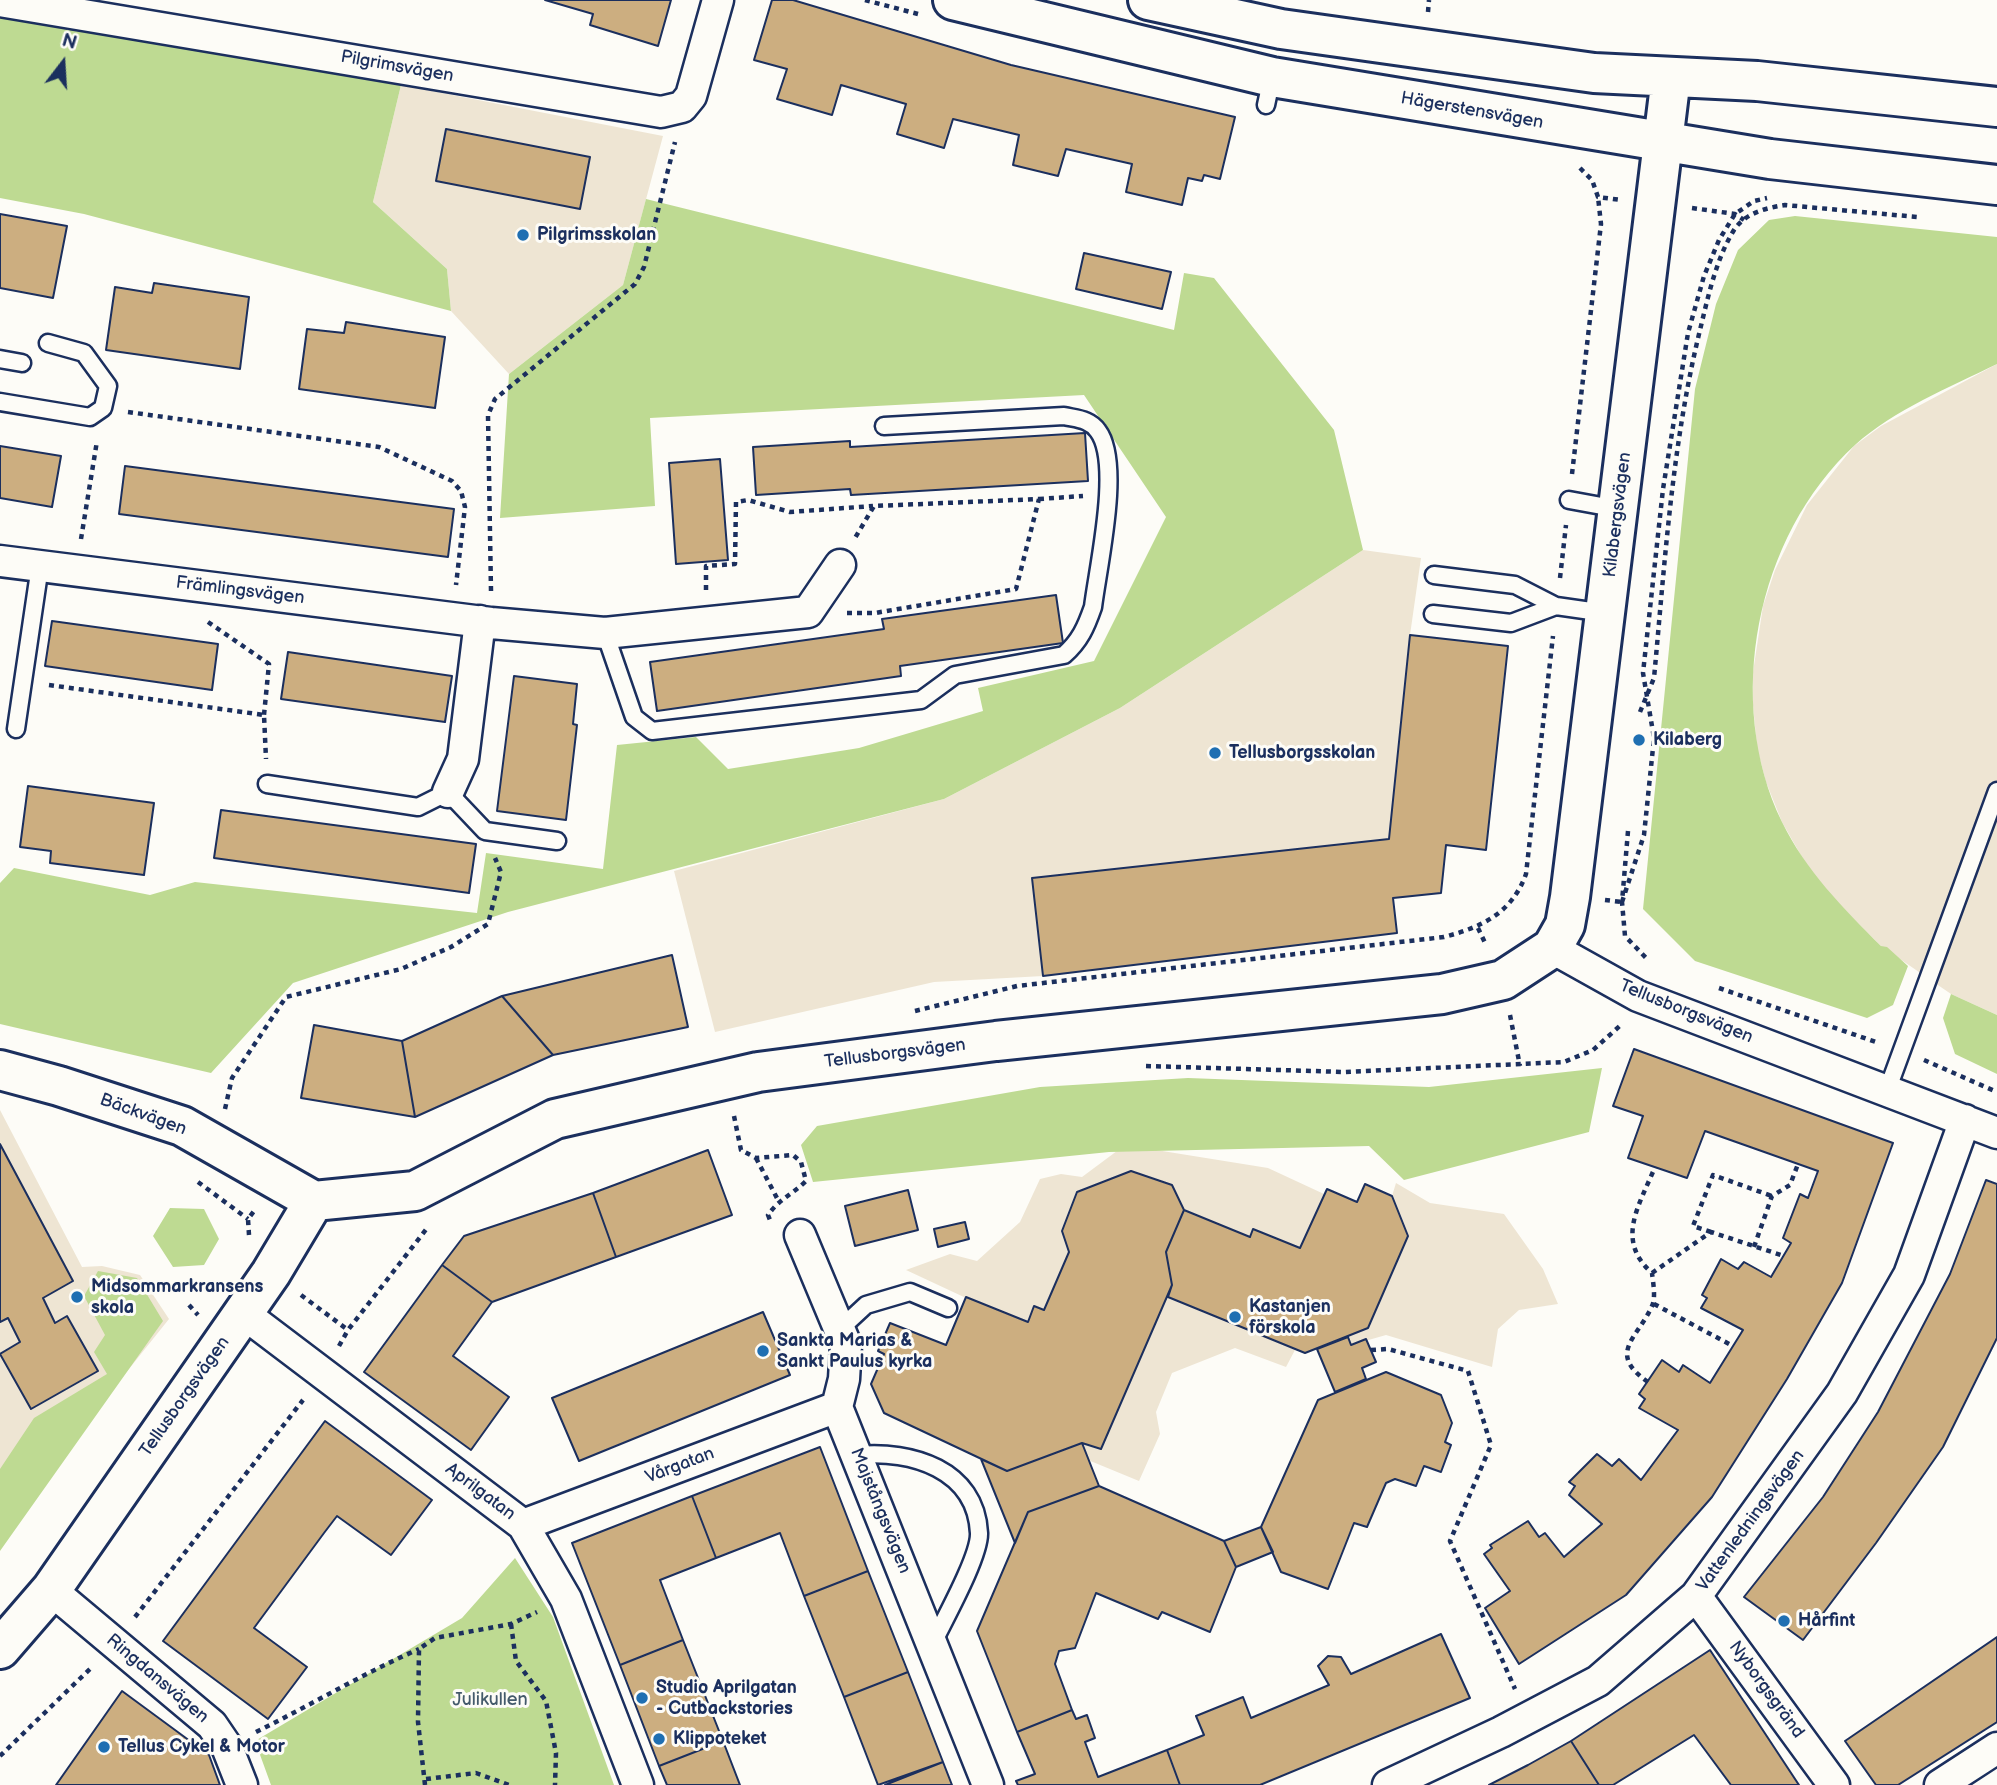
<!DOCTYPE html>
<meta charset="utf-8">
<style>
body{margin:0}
#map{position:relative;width:1997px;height:1785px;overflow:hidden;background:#fdfcf7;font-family:"Balsamiq Sans",sans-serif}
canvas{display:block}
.north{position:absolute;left:28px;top:28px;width:70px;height:70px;-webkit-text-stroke:5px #fdfcf7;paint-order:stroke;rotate:17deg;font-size:19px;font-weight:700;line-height:28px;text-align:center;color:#1b2f5e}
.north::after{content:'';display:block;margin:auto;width:24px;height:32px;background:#1b2f5e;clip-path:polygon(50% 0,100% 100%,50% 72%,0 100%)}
</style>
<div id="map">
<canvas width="1997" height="1785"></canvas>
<div class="north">N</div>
</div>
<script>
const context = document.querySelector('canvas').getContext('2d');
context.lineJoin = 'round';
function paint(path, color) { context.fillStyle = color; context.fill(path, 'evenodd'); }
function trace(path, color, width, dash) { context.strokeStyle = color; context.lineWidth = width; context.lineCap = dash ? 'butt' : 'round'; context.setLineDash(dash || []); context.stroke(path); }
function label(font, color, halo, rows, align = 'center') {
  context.font = font + ' "Balsamiq Sans",sans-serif'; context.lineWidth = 6; context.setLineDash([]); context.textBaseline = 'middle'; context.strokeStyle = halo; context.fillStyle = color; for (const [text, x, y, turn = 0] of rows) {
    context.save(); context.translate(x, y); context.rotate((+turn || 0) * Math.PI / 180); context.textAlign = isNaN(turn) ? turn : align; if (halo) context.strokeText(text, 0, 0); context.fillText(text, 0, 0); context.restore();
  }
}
paint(new Path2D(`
 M401,85l262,51 -40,149 -114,89 -58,-63 -4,-42 -74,-67z
 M1997,364v651l-46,-21 -70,-48 -49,-48 -25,-32 -25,-44 -16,-40 -9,-34 -4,-43v-33l10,-66 12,-36 32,-65 47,-59 27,-20z
 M1363,550l58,8 -11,77 -21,204 57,6 -1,16 -4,32 -48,5 4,35 -354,43 -109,6 -219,50 -41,-161 270,-72 176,-91z
 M0,1110l82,157 20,-1 38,9 29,44 -129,161 -40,43z
 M1125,1145l143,23 56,26 3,-5 29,13 9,-18 27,12 4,-13 34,20 74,11 39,55 15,35 -39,6 -21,19 -6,38 -106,-32 -35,10 -4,-8 -42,16 -10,-3 -9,17 -51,-19 -63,25 -16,39 4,22 -21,47 -51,-21 -81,11 -123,-58 -13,-29 13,-30 -6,-3 12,-28 56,22 20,-47 -60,-28 44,-16 27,7 43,-39 20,-43 21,-5 21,3z`), '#eee5d3');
paint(new Path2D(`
 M0,18l401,67 -28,117 74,67 4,42 -367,-97 -84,-16z
 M646,199l528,131 10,-57 30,5 120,152 29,120 -243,158 -176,91 -436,113 -215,71 -82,90 -211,-49v-141l14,-15 136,27 45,-13 282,31 9,-60 117,16 14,-124 79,-8 32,32 131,-21 124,-37 -5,-23 116,-27 72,-144 -82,-122 -434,23 5,88 -155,12 9,-144 114,-89z
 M1795,216l202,21v127c-47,23 -103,46 -142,81 -100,92 -131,257 -73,377 24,49 61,86 99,124l6,1 21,19 -15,39 -26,13 -172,-57 -52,-52 52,-520 21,-85 22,-54 31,-30z
 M1951,994l46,21v59l-42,-20 -12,-36z
 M1602,1068l-13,64 -185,48 -35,-34 -260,6 -296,30 -12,-37 16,-19 223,-39 148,-9 241,9z
 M170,1208l34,1 15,30 -15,26 -31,2 -20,-31z
 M98,1271l39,7 26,43 -163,230v-82l34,-51 73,-44 -13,-22 11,-17 -21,-39z
 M515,1558l38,59 61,168h-343l-16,-44 207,-123z`), '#beda92');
const building = new Path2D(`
 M545,0h126l-13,46 -68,-21 3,-11z
 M772,0h21l218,65 224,52 -15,62 -16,-4 -2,6 -14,-3 -6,27 -56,-13 6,-28 -66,-15 -8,27 -45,-11 6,-30 -66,-16 -9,29 -47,-14 9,-30 -65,-19 -9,30 -55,-16 10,-30 -33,-9z
 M446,129l144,28 -10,52 -144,-28z
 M0,214l67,12 -14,72 -53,-10z
 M1084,253l87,19 -9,37 -86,-20z
 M154,283l95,14 -9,72 -134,-19 9,-63 37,6z
 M346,322l99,15 -10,71 -136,-19 8,-60 37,4z
 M1085,433l3,48 -237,14 -1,-6 -94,6 -3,-48 97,-6v6z
 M0,446l61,10 -9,51 -52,-9z
 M720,459l8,101 -52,4 -7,-101z
 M125,466l329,43 -6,48 -329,-43z
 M1056,595l7,48 -163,23 1,10 -244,35 -7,-49 234,-33 -2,-10z
 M52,621l166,23 -6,46 -167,-24z
 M1410,635l98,11 -22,204 -40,-5 -5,48 -48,5 4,35 -354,43 -11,-98 357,-39z
 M288,652l164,24 -7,46 -164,-23z
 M514,676l63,8 -4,40 4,1 -11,95 -69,-9z
 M28,786l126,17 -10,72 -94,-12 1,-12 -31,-4z
 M221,810l255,34 -7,49 -255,-35z
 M672,955l16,72 -135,28 -51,-59z
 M502,996l51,59 -138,62 -13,-76z
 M314,1025l88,16 13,76 -114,-19z
 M1634,1049l259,94 -51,140 -55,96 -75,118 -86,98 -107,69 -34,-56 25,-17 -26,-37 8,-6 -2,-3 38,-24 11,16 6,-4 19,24 38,-33 -33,-29 6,-9 -6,-4 28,-28 15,12 7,-7 22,21 37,-50 -39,-22 6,-9 -6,-5 23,-34 17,12 4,-7 27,18 33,-53 -42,-22 6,-10 -5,-3 19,-36 17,10 6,-7 27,15 20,-34 -8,-5 17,-44 8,4 10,-27 -113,-40 -18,47 -59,-20 15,-42 -30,-10z
 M0,1144l73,137 -30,17 12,25 12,-7 31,55 -67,38 -31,-55 20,-12 -12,-24 -8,4z
 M708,1150l24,65 -116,42 -23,-64z
 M1131,1171l41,14 12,25 -18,42 6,33 -71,164 -19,-6 -75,28 -123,-58 -13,-29 13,-30 -6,-3 12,-28 56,22 20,-48 62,25 6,-16 10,4 25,-58 -7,-21 15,-39z
 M1986,1180l11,4v154l-54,109 -67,96 -73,97 -59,-43 79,-100 55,-85 72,-138z
 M1365,1184l27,12 16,40 -40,92 -63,25 -137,-56 4,-12 -6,-33 18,-42 66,27 3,-8 47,19 27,-59 30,13z
 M908,1190l10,40 -63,16 -10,-40z
 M593,1193l23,64 -124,45 -50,-37 22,-29z
 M965,1222l4,17 -31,8 -4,-18z
 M442,1265l50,37 -39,54 56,41 -38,53 -107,-78z
 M763,1312l27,63 -211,86 -27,-63z
 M1348,1337l3,8 15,-6 10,23 -14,6 4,11 -31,13 -18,-43z
 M1386,1372l55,23 11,28 -7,19 6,3 -10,27 -17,-6 -8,20 -21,-7 -9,4 -19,44 -13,-4 -26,66 -47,-17 -20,-45 57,-127z
 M325,1421l107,79 -41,55 -54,-39 -13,17 -70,95 53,39 -39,52 -105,-78z
 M1082,1443l17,43 -71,26 -13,31 -34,-84 26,12z
 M820,1447l48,124 -64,25 -24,-63 -64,25 -24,-62z
 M1099,1486l125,55 12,26 -26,65 -48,-20 -4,7 -62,-26 -21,55 -16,3 -4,13 17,46 -55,22 -40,-101 51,-119z
 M692,1496l24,62 -56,22 23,60 -63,25 -48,-122z
 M1261,1527l12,25 -37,15 -12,-26z
 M868,1571l40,101 -64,25 -40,-101z
 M1441,1634l29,64 -210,87h-80l-13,-35 37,-15 -8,-19 47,-19 8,21 78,-33 -11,-19 10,-10 13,1 10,17z
 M1997,1637v85l-99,63h-22l-31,-44z
 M683,1640l40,101 -64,25 -39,-101z
 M1710,1650l89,135h-68l-37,-50 -81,50h-14l-28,-44z
 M908,1672l35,90 -65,23 -34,-88z
 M122,1691l87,64 11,30h-164z
 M1072,1710l4,9 11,-4 8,23 -10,4 13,35 69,-27 13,35h-162l-2,-4 19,-7 -18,-42z
 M723,1741l17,44h-73l-8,-19z
 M1571,1741l28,44h-110l39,-20z
 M943,1762l9,23h-67z`);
paint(building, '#ccae80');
trace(building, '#1b2f5e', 2);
const service = new Path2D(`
 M1266,105l6,-28
 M0,359l22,4
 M0,402l90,15 13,-9 5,-22 -24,-33 -36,-10
 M1569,500l49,9
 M1434,575l81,10 41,21
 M1433,614l78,9 45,-17 49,7
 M605,633l29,84 18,14 269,-31 34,-25 109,-20c16,-14 22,-28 29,-48 5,-41 29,-144 5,-176 -8,-12 -21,-12 -34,-15l-180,10
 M16,729l24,-163
 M267,784l151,23 30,-15 37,39 72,10
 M1887,1091l110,-300
 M839,1330l27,-25 44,-13 38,16
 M858,1455c53,-5 118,14 121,78 1,23 -35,87 -46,110`);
const minor = new Path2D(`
 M0,1l661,111 21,-5 9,-11 27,-96
 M0,561l491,62 114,10 203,-21 32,-47
 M448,792l15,-33 17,-138
 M1552,948l86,48 359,137
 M800,1235l46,110 -2,34 -7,28 151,378
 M243,1313l280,212 43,74 72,186
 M523,1525l314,-118
 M51,1590l161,135 15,22 15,38
 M1696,1596l138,189
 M1388,1785l113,-53 97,-51 98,-85 146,-203 67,-118 56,-155
 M1940,1785l57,-37`);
const tertiary = new Path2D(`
 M953,0l319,77 498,82 227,26
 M1148,0l133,29 313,44 163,8 240,26
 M0,1070l59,16 123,40 132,75
 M314,1201l101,-10 140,-72 203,-47 238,-31 446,-47 61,-14 49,-32 13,-23 5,-28 101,-820
 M0,1649l51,-59 220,-317 43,-72`);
trace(service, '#1b2f5e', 21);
trace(minor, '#1b2f5e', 35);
trace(tertiary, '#1b2f5e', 44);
trace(new Path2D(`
 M865,0l53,14
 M1428,12l1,-12
 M1580,168l12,12 6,17 23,3
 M1692,208l43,6 9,6
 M128,412l251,35 73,34 9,10 4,16 -9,78
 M1572,474l29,-250 -3,-27
 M1039,499l44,-3
 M81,539l16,-98
 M1560,578l6,-53
 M706,590v-24l29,-2 1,-62 12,-2 42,12 83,-6
 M491,591l-3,-176 7,-16 140,-115 9,-17 31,-125
 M847,613h28l141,-24 23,-90 -165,7 -19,32
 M208,622l61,42 -5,51
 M49,685l215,30 2,44
 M1640,712l14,-34c11,-117 18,-234 46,-348 8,-33 16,-71 34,-100 11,-17 32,-22 51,-25l132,12
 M1628,831l-6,71 3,34 24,25
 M1605,900l17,2
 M1622,902l22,-67 10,-97 -11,-65 20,-184 25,-156 16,-57 15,-36 16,-26 19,-13 13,-3
 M1478,928l8,17
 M1719,988l157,54
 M915,1011l102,-25 427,-49c38,-10 68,-24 82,-63l27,-238
 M1510,1015l10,51
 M1924,1060l73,32
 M1146,1066l199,6 219,-10 29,-12 29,-26
 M225,1109l7,-31 54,-81 115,-28 50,-22 37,-23 13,-52 -6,-14
 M734,1116l7,34 15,8 37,-3 8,7 5,19c-13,13 -27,18 -38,34l2,5
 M756,1158l22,42
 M198,1182l50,37
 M1711,1232l-18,-6 20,-51 59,21
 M249,1235l-1,-16 6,-8
 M1754,1247l18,-51 18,-11 8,-21
 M1652,1273l59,-41 73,24
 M301,1295l47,35
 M1654,1304l79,42
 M189,1305l9,10
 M339,1346l9,-16 80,-103
 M1371,1350l17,-1 80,22 23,74 -41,96 65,148
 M1648,1382c-42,-29 -10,-44 4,-76 4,-8 1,-24 0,-33 -37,-33 -13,-67 3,-106
 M135,1617l168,-217
 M511,1624l5,37 30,40 10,52 -1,32
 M256,1732c55,-27 106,-58 163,-83
 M0,1756l93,-90
 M426,1779l50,-6 33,12
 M425,1785l-7,-63 1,-73 16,-11 76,-14 26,-12`), '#1b2f5e', 4.5, [5, 5]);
trace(service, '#fdfcf7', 16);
trace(minor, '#fdfcf7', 30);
trace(tertiary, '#fdfcf7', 38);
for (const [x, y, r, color] of [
 [523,235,7,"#1f6fb2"],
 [1639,740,7,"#1f6fb2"],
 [1215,753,7,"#1f6fb2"],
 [77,1297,7,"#1f6fb2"],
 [1235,1317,7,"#1f6fb2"],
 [763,1351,7,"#1f6fb2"],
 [1784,1621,7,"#1f6fb2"],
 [642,1698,7,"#1f6fb2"],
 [659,1739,7,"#1f6fb2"],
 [104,1747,7,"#1f6fb2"]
]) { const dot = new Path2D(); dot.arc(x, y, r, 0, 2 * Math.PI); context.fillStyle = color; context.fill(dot); trace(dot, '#fdfcf7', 2.5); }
label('18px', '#1b2f5e', '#fdfcf7', [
 ["Pilgrimsvägen",397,67,10],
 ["Hägerstensvägen",1472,111,10],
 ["Kilabergsvägen",1618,515,-83],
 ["Främlingsvägen",240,591,7],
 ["Tellusborgsvägen",1686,1012,22],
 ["Tellusborgsvägen",895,1054,-7],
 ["Bäckvägen",143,1115,20],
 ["Tellusborgsvägen",185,1397,-55],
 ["Vårgatan",680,1466,-21],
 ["Aprilgatan",480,1492,37],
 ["Majstångsvägen",880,1511,68],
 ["Vattenledningsvägen",1751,1521,-54],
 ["Ringdansvägen",157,1679,40],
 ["Nyborgsgränd",1766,1690,54]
]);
label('bold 18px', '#1b2f5e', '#fdfcf7', [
 ["Pilgrimsskolan",537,235],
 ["Kilaberg",1653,740],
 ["Tellusborgsskolan",1229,753],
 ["Midsommarkransens",91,1287],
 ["skola",91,1308],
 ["Kastanjen",1249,1307],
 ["förskola",1249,1328],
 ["Sankta Marias &",777,1341],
 ["Sankt Paulus kyrka",777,1362],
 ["Hårfint",1798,1621],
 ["Studio Aprilgatan",656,1688],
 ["- Cutbackstories",656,1709],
 ["Klippoteket",673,1739],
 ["Tellus Cykel & Motor",118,1747]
], 'left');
label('18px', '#445a6b', '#fdfcf7', [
 ["Julikullen",490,1700]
]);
</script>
